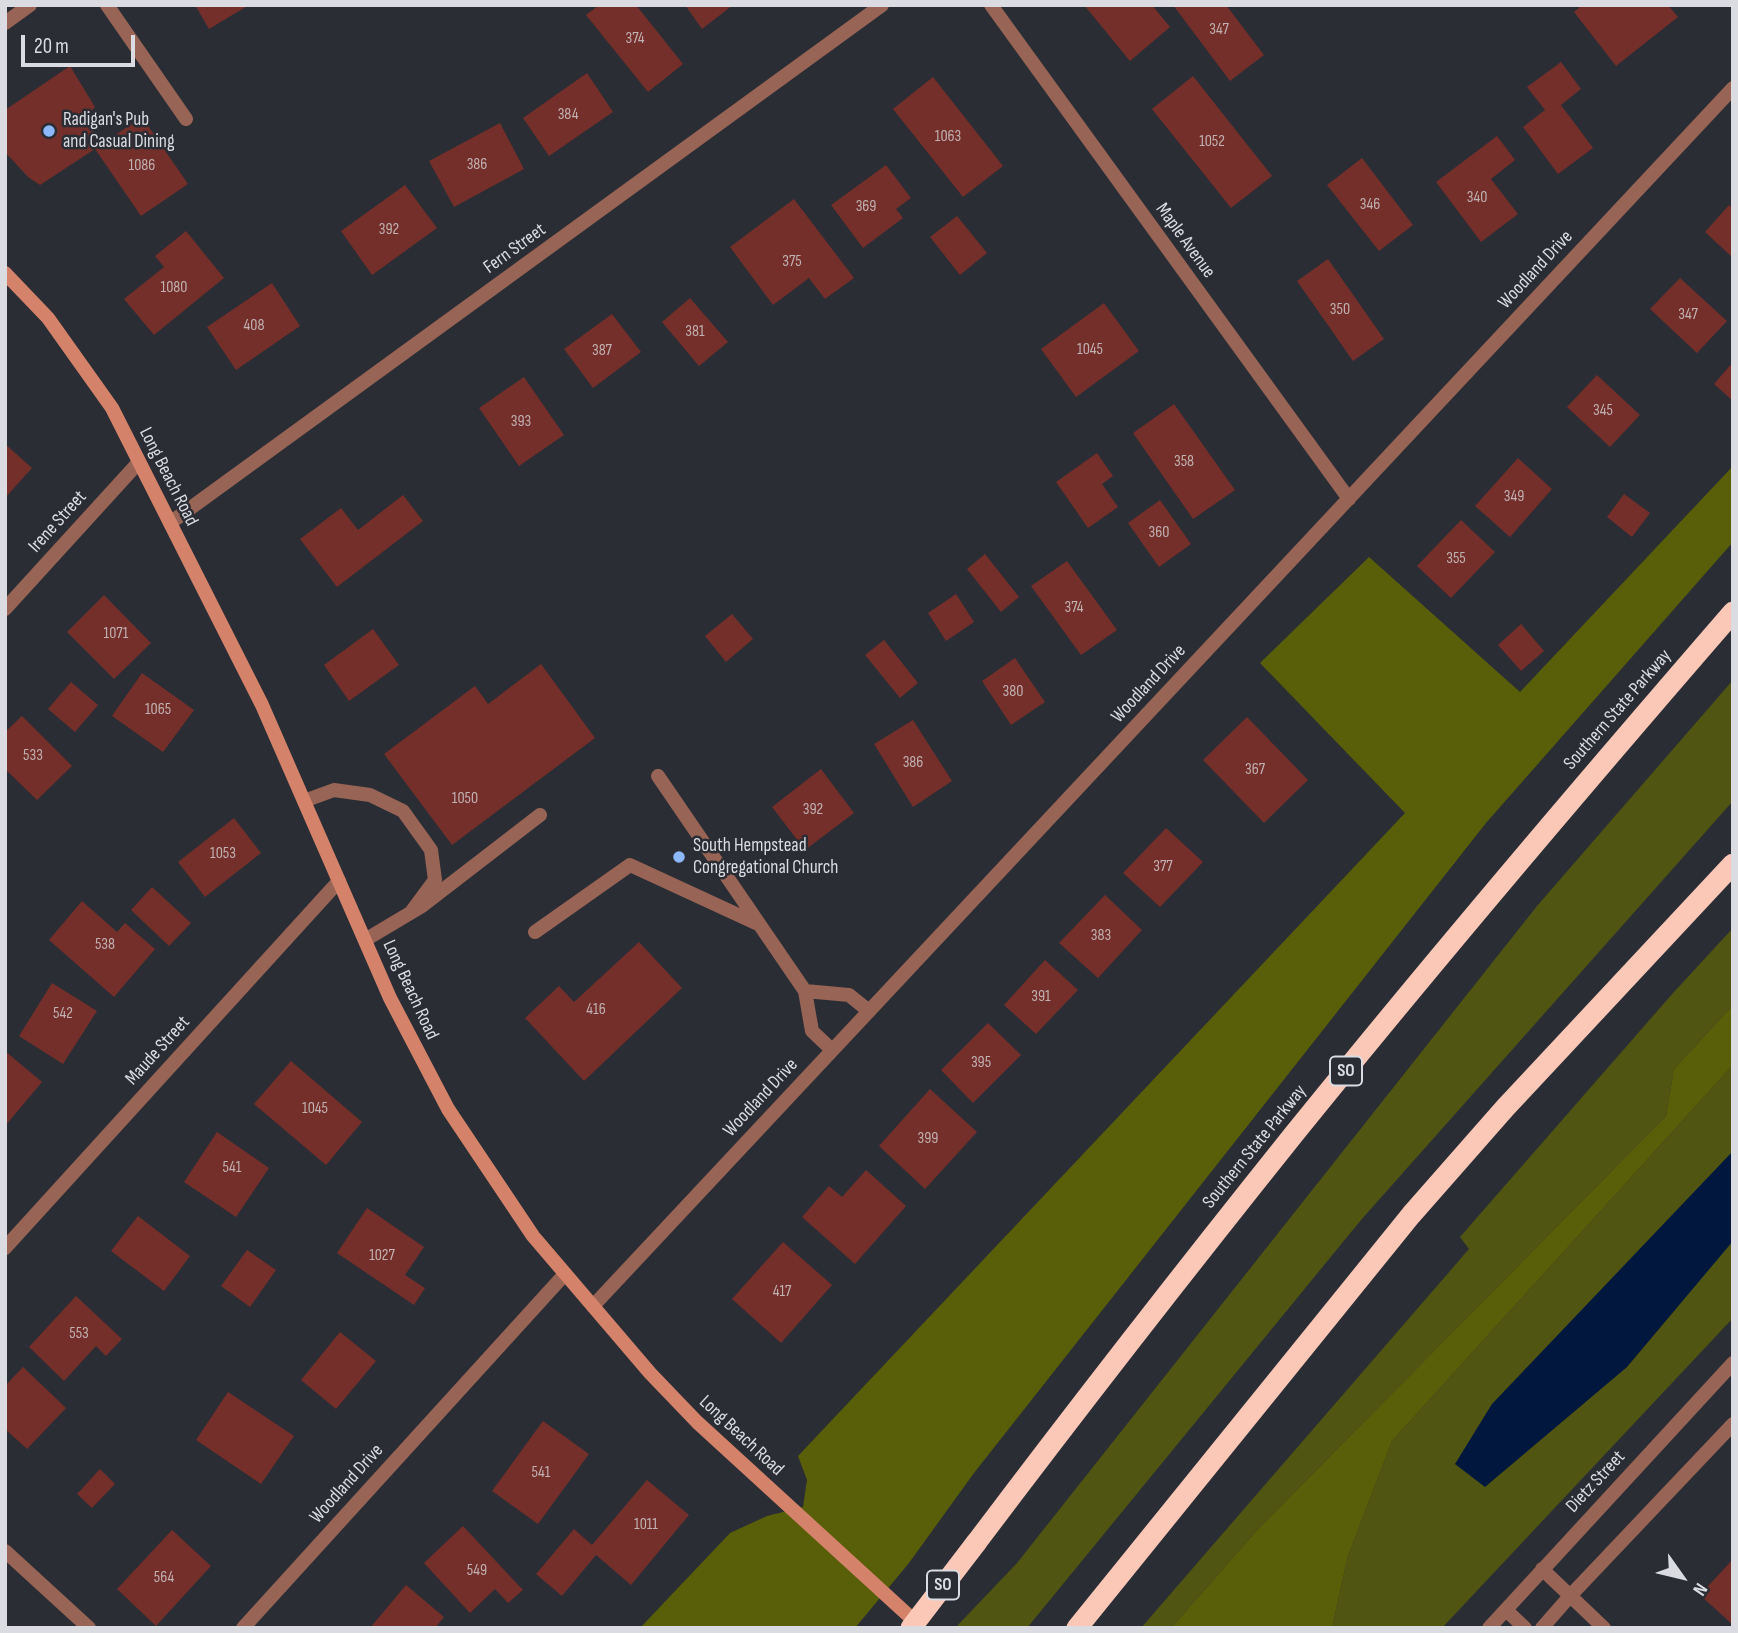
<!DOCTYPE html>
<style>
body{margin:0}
#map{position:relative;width:1738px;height:1633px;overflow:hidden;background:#2a2d34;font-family:"Sofia Sans Condensed",sans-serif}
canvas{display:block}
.frame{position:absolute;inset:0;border:7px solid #dbdce1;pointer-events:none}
.north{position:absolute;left:1647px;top:1542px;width:70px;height:70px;-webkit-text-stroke:5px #2a2d34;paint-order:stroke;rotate:124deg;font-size:19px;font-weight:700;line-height:28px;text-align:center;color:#dbdce1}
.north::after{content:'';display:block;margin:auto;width:24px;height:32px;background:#dbdce1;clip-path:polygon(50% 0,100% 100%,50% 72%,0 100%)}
.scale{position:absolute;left:21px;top:35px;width:114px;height:32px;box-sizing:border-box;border:4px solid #dbdce1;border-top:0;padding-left:9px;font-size:21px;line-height:24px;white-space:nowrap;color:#dbdce1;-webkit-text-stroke:5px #2a2d34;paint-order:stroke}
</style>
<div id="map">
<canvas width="1738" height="1633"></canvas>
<div class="frame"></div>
<div class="north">N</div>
<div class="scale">20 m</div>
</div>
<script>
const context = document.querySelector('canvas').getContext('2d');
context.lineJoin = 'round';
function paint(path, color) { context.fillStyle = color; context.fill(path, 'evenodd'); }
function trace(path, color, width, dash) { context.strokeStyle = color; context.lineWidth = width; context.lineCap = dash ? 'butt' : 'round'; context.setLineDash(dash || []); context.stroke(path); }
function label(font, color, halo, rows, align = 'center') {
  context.font = font + ' "Sofia Sans Condensed",sans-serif'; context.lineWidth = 5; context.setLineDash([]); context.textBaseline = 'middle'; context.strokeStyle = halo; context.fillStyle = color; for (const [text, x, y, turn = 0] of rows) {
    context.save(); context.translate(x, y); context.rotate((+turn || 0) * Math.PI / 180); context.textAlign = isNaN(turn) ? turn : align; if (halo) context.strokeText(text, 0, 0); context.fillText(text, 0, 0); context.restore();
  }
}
paint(new Path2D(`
 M1733,680v121l-372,419 -334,408h-68l-2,-2 60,-63 520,-657z
 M1733,928v77l-59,64 -8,47 -408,413 -87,99h-30l328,-379 -9,-12 213,-244z
 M1733,1065v253l-291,310h-110l16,-72 44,-115z`), '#505512');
paint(new Path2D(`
 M1733,466v76l-247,281 -512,650 -65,90 -54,65h-215l90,-95 37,-17 36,-9 4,-27 -9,-24 607,-643 -145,-150 109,-106 151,135z
 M1733,1005v60l-341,376 -44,115 -16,72h-161l87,-99 408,-413 8,-47z`), '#595e09');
paint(new Path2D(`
 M1733,1151v90l-106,126 -142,120 -30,-23 37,-60z`), '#01173d');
paint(new Path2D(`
 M195,5h54l-40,24z
 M599,5h37l47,59 -35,28 -62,-77z
 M685,5h48l-31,24z
 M1084,5h68l18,22 -40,34z
 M1173,5h53l38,50 -34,26z
 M1582,5h86l10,12 -62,49 -42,-54z
 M1561,62l20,27 -20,16 32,43 -35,26 -35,-47 22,-17 -18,-23z
 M70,66l25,41 -10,11 17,26 40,-27 46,67 -47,32 -46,-67 -55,36 -12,-8 -23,-25v-42z
 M587,73l26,39 -64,44 -26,-38z
 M1193,76l79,100 -41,32 -79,-99z
 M933,77l70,89 -40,31 -70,-88z
 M500,123l24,46 -70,38 -25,-46z
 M1497,136l18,24 -24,19 27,35 -37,28 -45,-60z
 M1362,158l51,67 -34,26 -52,-66z
 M886,165l25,33 -15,11 7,9 -40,30 -32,-43z
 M405,185l32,43 -65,47 -31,-44z
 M794,199l60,79 -29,21 -16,-21 -36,27 -43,-58z
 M1729,205l4,4v49l-28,-26z
 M957,216l30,37 -27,22 -30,-38z
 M186,231l38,47 -70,57 -30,-36 40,-32 -9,-11z
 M1328,259l56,80 -31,22 -56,-80z
 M1680,278l47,43 -30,32 -47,-44z
 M272,283l28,43 -64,44 -29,-43z
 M690,298l38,44 -29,24 -37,-44z
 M1104,303l35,48 -63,46 -35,-48z
 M612,314l29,38 -48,36 -29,-39z
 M1733,362v39l-19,-17z
 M1597,375l43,40 -30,32 -43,-40z
 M524,377l40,58 -45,31 -40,-58z
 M1174,404l61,86 -42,29 -60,-86z
 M5,444l27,24 -27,30z
 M1097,453l16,23 -11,8 16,23 -30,21 -32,-46z
 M1518,458l34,31 -42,48 -35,-31z
 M1624,494l26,19 -18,24 -25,-20z
 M403,495l20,26 -86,66 -37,-48 41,-31 17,22z
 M1160,500l31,44 -32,23 -31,-44z
 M1461,520l34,32 -44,46 -34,-32z
 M985,554l34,43 -18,15 -34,-43z
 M1067,561l50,69 -36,25 -50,-69z
 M956,594l18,28 -28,19 -18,-28z
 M104,595l47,48 -37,36 -47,-47z
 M732,614l21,25 -27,23 -21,-26z
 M1521,624l23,27 -23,20 -23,-26z
 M373,629l26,36 -50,36 -25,-36z
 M884,640l34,43 -18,15 -35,-43z
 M1015,658l30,44 -34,23 -29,-44z
 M541,664l54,74 -143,107 -68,-91 91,-68 13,18z
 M142,673l52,37 -31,42 -51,-36z
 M71,682l27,23 -23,27 -27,-23z
 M22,716l50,50 -35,34 -32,-31v-37z
 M1247,717l61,63 -44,43 -61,-63z
 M913,720l39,61 -39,26 -39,-63z
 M821,769l33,44 -49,37 -33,-43z
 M234,818l27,35 -56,44 -27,-35z
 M1166,828l37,34 -43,45 -37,-34z
 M152,887l39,36 -22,23 -38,-36z
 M1105,895l37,35 -44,48 -39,-35z
 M82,901l35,31 8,-9 30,26 -41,48 -65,-57z
 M639,942l43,46 -98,93 -59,-63 34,-32 15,16z
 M1045,960l33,30 -42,44 -32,-29z
 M52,983l45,28 -34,53 -44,-28z
 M988,1023l33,32 -48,48 -32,-33z
 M5,1051l37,31 -37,44z
 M291,1061l71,61 -36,43 -72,-61z
 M930,1089l47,43 -52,57 -46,-43z
 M217,1132l52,36 -33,49 -52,-35z
 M866,1170l40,36 -51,58 -53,-47 27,-31 13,11z
 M367,1208l57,39 -19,28 20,13 -11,17 -77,-52z
 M138,1216l52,40 -26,35 -53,-40z
 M783,1242l49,43 -51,58 -49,-44z
 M247,1250l29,20 -26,37 -29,-21z
 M76,1296l46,43 -16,17 -10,-10 -32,35 -35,-34z
 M340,1332l36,29 -40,48 -35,-29z
 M23,1367l43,41 -39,41 -22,-20v-43z
 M228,1392l66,44 -33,48 -65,-44z
 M543,1421l46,33 -51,70 -46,-33z
 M100,1469l15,15 -23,24 -15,-14z
 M647,1480l42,35 -58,70 -35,-30 -34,41 -26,-22 38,-45 18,16z
 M463,1526l60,64 -15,13 -13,-14 -25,24 -46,-50z
 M172,1530l39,36 -55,60 -39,-37z
 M1733,1559v66l-33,-30z
 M406,1585l38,32 -9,11h-65z`), '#742f2a');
trace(new Path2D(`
 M107,5l79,114
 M658,776l147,215
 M304,801l30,-11 36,5 33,16 28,39 4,30 -23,31
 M535,932l95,-67 130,60
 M365,940l57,-34 118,-91
 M832,1050l-20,-19 -7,-40 44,4 20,16`), '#986455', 14);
trace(new Path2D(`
 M991,5l358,494
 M5,23l25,-18
 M170,523l712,-518
 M5,609l134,-147
 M5,1248l334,-367
 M593,1306l1140,-1218
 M5,1551l84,77
 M1542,1569l62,59
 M1506,1610l19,18
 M243,1628l322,-354
 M1489,1628l244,-265
 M1542,1628l28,-32 163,-172`), '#986455', 14);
trace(new Path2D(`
 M5,273l43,45 64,90 150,297 128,293 58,111 85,127 117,137 47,49 212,194 7,12`), '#d48269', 14);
trace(new Path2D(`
 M976,1543c104,-138 210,-274 318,-409 143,-177 290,-350 439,-522
 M1077,1628l334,-413 94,-107 228,-244`), '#fbc7b7', 21);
trace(new Path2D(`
 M911,1628l65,-85`), '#fbc7b7', 21);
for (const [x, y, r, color] of [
 [49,131,7,"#8db9fc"],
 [679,857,7,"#8db9fc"]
]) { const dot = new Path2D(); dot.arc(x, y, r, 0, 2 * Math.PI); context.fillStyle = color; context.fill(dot); trace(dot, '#2a2d34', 2.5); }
label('16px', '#c1b1b3', null, [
 ["347",1219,30],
 ["374",635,39],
 ["384",568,115],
 ["1063",948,137],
 ["1052",1212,142],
 ["386",477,165],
 ["1086",142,166],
 ["340",1477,198],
 ["346",1370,205],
 ["369",866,207],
 ["392",389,230],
 ["375",792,262],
 ["1080",174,288],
 ["350",1340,310],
 ["347",1688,315],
 ["408",254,326],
 ["381",695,332],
 ["1045",1090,350],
 ["387",602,351],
 ["345",1603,411],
 ["393",521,422],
 ["358",1184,462],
 ["349",1514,497],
 ["360",1159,533],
 ["355",1456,559],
 ["374",1074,608],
 ["1071",116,634],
 ["380",1013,692],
 ["1065",158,710],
 ["533",33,756],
 ["386",913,763],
 ["367",1255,770],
 ["1050",465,799],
 ["392",813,810],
 ["1053",223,854],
 ["377",1163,867],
 ["383",1101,936],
 ["538",105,945],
 ["391",1041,997],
 ["416",596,1010],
 ["542",63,1014],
 ["395",981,1063],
 ["1045",315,1109],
 ["399",928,1139],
 ["541",232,1168],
 ["1027",382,1256],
 ["417",782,1292],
 ["553",79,1334],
 ["541",541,1473],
 ["1011",646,1525],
 ["549",477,1571],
 ["564",164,1578]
]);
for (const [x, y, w] of [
 [1346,1071,32],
 [943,1585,32]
]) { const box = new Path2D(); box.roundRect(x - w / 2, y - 14.5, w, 29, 5); context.fillStyle = '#2a2d34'; context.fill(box); trace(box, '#dbdce1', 2); }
label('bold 18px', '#dbdce1', null, [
 ["SO",1346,1071],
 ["SO",943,1585]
]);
label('19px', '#dbdce1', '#2a2d34', [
 ["Radigan's Pub",63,120],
 ["and Casual Dining",63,142],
 ["South Hempstead",693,846],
 ["Congregational Church",693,868]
], 'left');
label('19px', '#dbdce1', '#2a2d34', [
 ["Maple Avenue",1185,241,54],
 ["Fern Street",515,249,-36],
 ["Woodland Drive",1536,270,-47],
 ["Long Beach Road",168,477,63],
 ["Irene Street",58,522,-48],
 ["Woodland Drive",1149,684,-47],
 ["Southern State Parkway",1618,710,-49],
 ["Long Beach Road",410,990,65],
 ["Maude Street",158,1051,-48],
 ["Woodland Drive",761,1098,-47],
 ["Southern State Parkway",1255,1147,-51],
 ["Long Beach Road",741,1436,43],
 ["Dietz Street",1596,1482,-47],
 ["Woodland Drive",347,1484,-48]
]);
</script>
